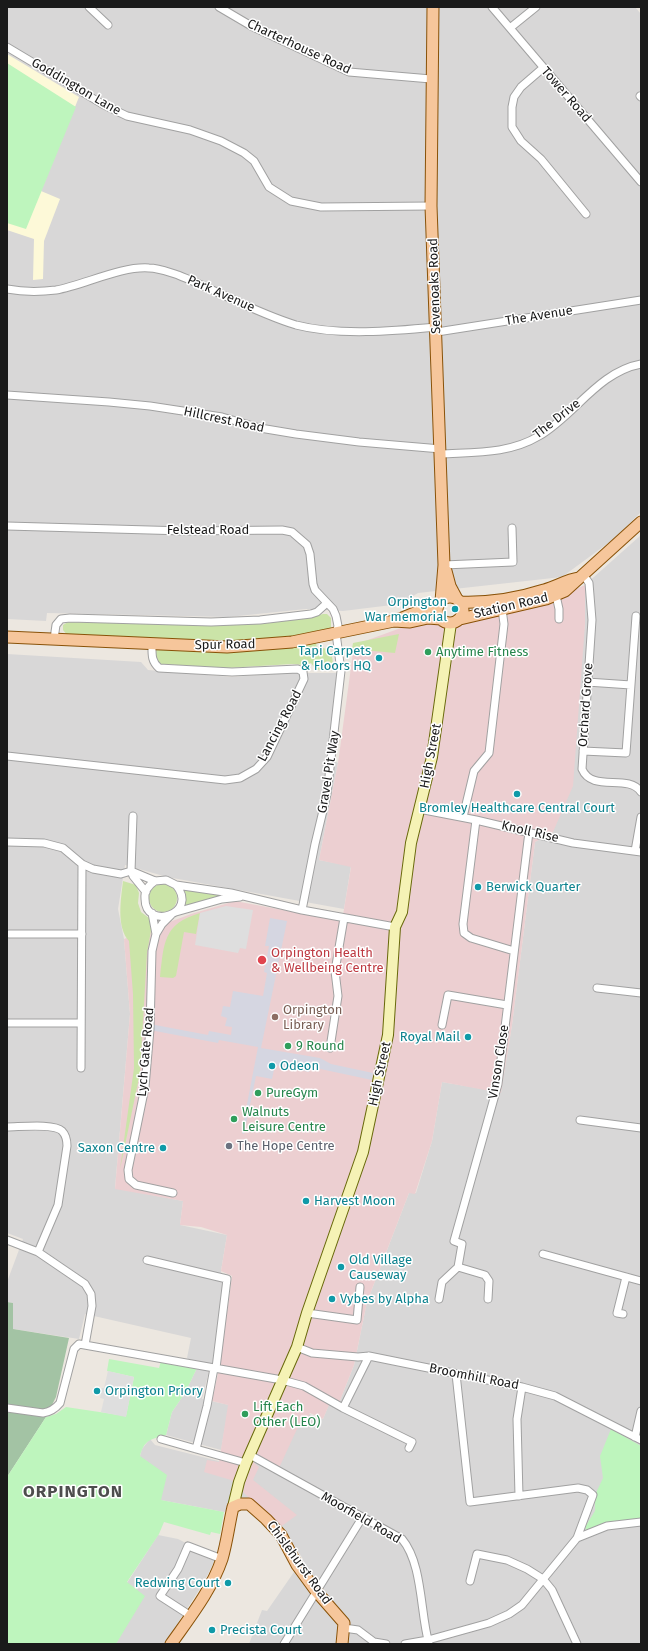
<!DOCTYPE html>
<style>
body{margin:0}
#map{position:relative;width:648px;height:1651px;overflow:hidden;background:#ece7e0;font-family:"Fira Sans",sans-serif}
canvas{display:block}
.frame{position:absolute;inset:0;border:8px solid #1a1a1a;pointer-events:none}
</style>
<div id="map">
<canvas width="648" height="1651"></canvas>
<div class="frame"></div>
</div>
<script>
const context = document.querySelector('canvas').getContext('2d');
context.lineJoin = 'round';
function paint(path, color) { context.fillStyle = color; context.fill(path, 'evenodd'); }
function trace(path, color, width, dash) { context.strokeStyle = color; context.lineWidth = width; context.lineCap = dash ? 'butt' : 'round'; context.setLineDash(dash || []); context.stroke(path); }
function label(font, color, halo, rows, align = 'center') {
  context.font = font + ' "Fira Sans",sans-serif'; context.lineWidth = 3; context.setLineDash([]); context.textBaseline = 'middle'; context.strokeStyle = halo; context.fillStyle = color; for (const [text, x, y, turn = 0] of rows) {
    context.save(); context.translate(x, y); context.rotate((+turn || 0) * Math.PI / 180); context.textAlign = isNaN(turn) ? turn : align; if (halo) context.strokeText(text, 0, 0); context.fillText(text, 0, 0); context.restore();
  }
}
paint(new Path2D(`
 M7,7h628l6,7v498l-26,26 -53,39 -144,16 -18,11 -57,7 -37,-2 -78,8 -181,-4 -1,8 -39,-2z
 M641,535v1109h-392l13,-34 5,1 36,-52 -22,-32 -30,-27 -27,12 -63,-12 -21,-44 2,-7 8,-10 5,6 95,24 26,-67 47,17 6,-15 8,4 17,-43 13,-63 42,-109h7l16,-52 10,-59 59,10 11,-67 23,-183 18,-10 32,-208v-39z
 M7,654l134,8 7,8 83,7 60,-4h48l-12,84 11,6 -19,97 32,6 -7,43 -177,-32 -42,-12 -7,44 6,30 6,75 -15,174 68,13 -3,24 47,10 -6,36 3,14 -10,78 -5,8 -7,28 27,6 -8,45 -55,-15 6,-23 13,-19 12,-25 -10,-10 4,-20 -106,-24 -6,25 -66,-10v-26l-6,-1v-20l16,-43 -16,-6z
 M158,1535l20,4 38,19 -13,26 -39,60h-48l6,-13 5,-48z`), '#d8d7d7');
paint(new Path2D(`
 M585,585v39l-12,162 -20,46 -18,10 -23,183 -11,68 -59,-11 -10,59 -17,53 -6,-1 -42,109 -13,63 -17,43 -8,-3 -6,14 -13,-6 -2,4 -5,-1 -24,52 -22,-12 -3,7 5,4 -6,13 44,35 -18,13 -48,-48 -27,-8 3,-12 12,2 9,-57 -16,-4 8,-37 12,-88 -11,-5 6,-36 -26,-8 -21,-2 3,-24 -68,-12 15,-175 -6,-75 67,-25 44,-13 107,20 9,-54 -32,-7 19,-97 16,-118 66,-24 33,5 103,-28z`), '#eccfd1');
paint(new Path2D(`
 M7,54l72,43 -38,94 19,8 -16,42 -1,38 -10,1 1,-41 -27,-9z`), '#fdf9d8');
paint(new Path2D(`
 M323,614h4l4,4v9l-2,4 -66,9 -35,2 -160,-6 -5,-6v-5l5,-3 159,3 89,-9z
 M399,634l-4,19 -43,-4 1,-6z
 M316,643l1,5c15,-2 16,9 16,20l-17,2 -5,-7 -5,2 -14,-1 -65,4 -66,-4 -4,-3 -2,-8 1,-4 69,2 34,-2z
 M123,881l13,4 3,8 -1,10 3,9 8,6 3,7 -5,28 -7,120 -20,96 14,-101 -1,-74 -4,-53c-13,-14 -8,-42 -6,-60z
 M149 898a14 14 0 1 1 28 0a14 14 0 1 1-28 0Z
 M184,888l42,8 -42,12 2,-12z
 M200,913l-4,21 -12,-2 -8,44 -3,2 -13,-1c4,-34 3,-53 40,-64z`), '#cbe4a8');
paint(new Path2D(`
 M7,1302l6,1v26l56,9 -13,59 -10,20 -39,60z`), '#a3c3a4');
paint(new Path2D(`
 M7,63l69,44 -50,122 -19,-6z
 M109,1359l50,9 2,-7 36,7 -12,25 -13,19 -6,23c-15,4 -22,5 -26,21l27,19 -6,25 63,12 -4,22 -9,-2 -1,3 -46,-13 -5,12 -32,48 18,14 -29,48h-109v-167l39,-60 10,-3 10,-7 60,9 8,-39 -27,-6z
 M611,1429l30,17v72l-36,5 -19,7 -1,-3 10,-16v-16l8,-17 -3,-22z`), '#bef5bd');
paint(new Path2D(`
 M226,906l27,4 -7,39 -6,-1 -2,5 -43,-8 5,-32z
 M108,1371l26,6 -8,40 -25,-5 3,-13 -4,-1 2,-10h2z`), '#dedede');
paint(new Path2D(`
 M270,918l17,3 -26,127 59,10 11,6 42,9 -1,7 -61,-13 -2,5 -34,-7 -3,14 -16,-3 -12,58 -2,-1v-3l16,-83 -39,-7 -1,3 -68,-13v-6l58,11 1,-4 22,4 1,-8 -7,-1 2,-8 -6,-2 2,-10 7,1 3,-16 30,5 4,-23 -3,-1 5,-26h-4z`), '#d5d6e1');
const street = new Path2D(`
 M89,7l19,18
 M219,7l34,20 96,45 82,7
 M492,7l149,175
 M510,28l26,-21
 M7,47l97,58 23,11 63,14 31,11 23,12 10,8 15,26 22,14 30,6 110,-1
 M543,68l-22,19 -7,10 -2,10v20l9,14 20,18 45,55
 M640,96l1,1
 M7,289c16,3 33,3 49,1 28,-5 65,-24 93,-22 10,0 19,4 29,7 40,16 78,38 118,50 42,11 98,6 140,2
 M437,332l204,-32
 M7,395l102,7 41,4 72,11 38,11 36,6 63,8 82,7
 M441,454c34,-2 68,0 98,-18 36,-21 59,-64 102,-72
 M7,526l178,5 97,-1 10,2 15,13 3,9 3,30 2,6 18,19 3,7 2,10 -2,7 5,38 -14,123 -12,50 -13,66
 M444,565l69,-3 -1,-34
 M583,574l6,9 3,37 -10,149c10,24 46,4 59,23
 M555,591l4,18v10
 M54,639l2,-14 5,-6 9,-1 141,4 49,-2 51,-6 6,-2 10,-9
 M587,682l44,3
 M583,751l43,2 10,-137
 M7,756l218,24 15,-2 16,-9 11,-12 37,-78 -1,-7 -5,-3 -66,3 -73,-4c-8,-7 -7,-14 -7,-24
 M419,809l57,11 97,23 68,9
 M133,816l-2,55 2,5 13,16
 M463,817l11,-46 15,-18 15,-129 -2,-15
 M476,820l-13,104 1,9 7,5 43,13
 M7,842l37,1 19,5 19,16 11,5 28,5 10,-3 24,10 11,-1 10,5 55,8 71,17 93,17
 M635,851l6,-34
 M155,881c-6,4 -11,10 -10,18 0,32 55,15 31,-14
 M176,912l46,-13 18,-2
 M152,913l4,21 -4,17 -2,78 -5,58 -17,83 1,9 7,6 37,8
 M9,934h73
 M156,934l6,-10 9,-9
 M597,988l44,5
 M7,1023h74
 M442,1025l6,-30 59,10
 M330,1048l8,-52 -3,-25 9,-53
 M81,1068l1,-204
 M580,1120l61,8
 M7,1127c13,0 47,-4 55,4 4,4 5,9 5,15l-9,59 -20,47
 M7,1240l31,12 47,32 6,10 1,12 -7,39
 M543,1254l98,27
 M147,1260l80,19 -11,89
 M458,1267l27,8 4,6 -1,18
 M439,1299l3,-17 16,-15 4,-23 -8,-3 44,-157 31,-252
 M307,1313l50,7 3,-33
 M623,1314l-6,-1 9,-36
 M297,1347l15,6 46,4 11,-1 153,31 33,9 86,44
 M214,1368l-7,38 -11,43 50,14
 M456,1374l14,128 108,-14 9,2 6,5 -16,43
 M7,1408l36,5c7,-1 12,-4 17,-10l14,-54 5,-5 203,36 22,6 39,22 26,-52
 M343,1408l69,34 -3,6
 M635,1437l6,-26
 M161,1439l35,10
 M250,1455l152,84c21,25 18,74 27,105
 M519,1496l-2,-77 5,-32
 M470,1581l7,-27 30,6 20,9 16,10 9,11 25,54
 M191,1616l-31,-20 18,-27 10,-23 34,13
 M344,1628l14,2 16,12 12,2
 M284,1644l78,-126
 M405,1644l23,-4 61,-17 20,-9 13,-9 55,-67 30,-12 34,-4`);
const secondary = new Path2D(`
 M233,1507l6,-25 7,-19 51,-116 10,-34 56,-161 25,-117 7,-108 7,-15 9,-69 21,-86 19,-134`);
const primary = new Path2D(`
 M433,7l-2,199 13,359 -3,36
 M446,571l4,15 7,13
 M437 610a13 13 0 1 1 26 0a13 13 0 1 1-26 0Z
 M460,602c29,1 56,-3 84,-12 12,-3 22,-10 35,-12
 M460,619l86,-20 19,-8 76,-69
 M397,620l35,-14 7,-2
 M7,637l220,10 65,-5 102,-21 16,1 18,-4 13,1
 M171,1644c19,-27 40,-53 51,-85 5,-17 7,-35 11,-52l7,-3h9l17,15 15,16 16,30 19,26 28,32 -2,21`);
trace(street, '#a1a1a1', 9);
trace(secondary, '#68690a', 12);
trace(primary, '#895208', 13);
trace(street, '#fff', 7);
trace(secondary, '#f5f2b5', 10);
trace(primary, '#f6c69b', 11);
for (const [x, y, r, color] of [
 [455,609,4,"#0f9aa8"],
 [428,652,4,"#2e9e5b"],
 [379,658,4,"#0f9aa8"],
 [517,794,4,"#0f9aa8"],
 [478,887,4,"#0f9aa8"],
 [262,960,5,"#e0444e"],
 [275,1017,4,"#8d6e63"],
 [468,1037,4,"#0f9aa8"],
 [288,1046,4,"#2e9e5b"],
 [272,1066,4,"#0f9aa8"],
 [258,1093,4,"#2e9e5b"],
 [234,1119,4,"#2e9e5b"],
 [229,1146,4,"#6b7280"],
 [163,1148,4,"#0f9aa8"],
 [306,1201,4,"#0f9aa8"],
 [341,1267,4,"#0f9aa8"],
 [332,1299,4,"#0f9aa8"],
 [97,1391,4,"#0f9aa8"],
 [245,1414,4,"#2e9e5b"],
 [228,1583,4,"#0f9aa8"],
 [212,1630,4,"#0f9aa8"]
]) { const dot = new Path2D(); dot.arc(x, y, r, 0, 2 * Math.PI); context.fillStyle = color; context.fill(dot); trace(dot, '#fff', 1.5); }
label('13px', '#1a1a1a', '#fff', [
 ["Charterhouse Road",299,47,25],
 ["Goddington Lane",76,87,30],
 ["Tower Road",566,95,49],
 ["Sevenoaks Road",435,286,-92],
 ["Park Avenue",221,294,24],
 ["The Avenue",539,316,-9],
 ["The Drive",557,419,-38],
 ["Hillcrest Road",224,420,12],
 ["Felstead Road",208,530],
 ["Station Road",511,606,-13],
 ["Spur Road",225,645,-1],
 ["Orchard Grove",586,705,-86],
 ["Lancing Road",280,726,-62],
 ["High Street",431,756,-79],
 ["Gravel Pit Way",329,772,-81],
 ["Knoll Rise",530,832,13],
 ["Lych Gate Road",146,1052,-85],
 ["Vinson Close",499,1062,-81],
 ["High Street",380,1074,-78],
 ["Broomhill Road",474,1377,11],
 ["Moorfield Road",361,1518,30],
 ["Chislehurst Road",299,1563,54]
]);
label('13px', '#0d838f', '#fff', [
 ["Orpington",447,602,"right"],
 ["War memorial",447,617,"right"],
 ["Tapi Carpets",371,651,"right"],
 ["& Floors HQ",371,666,"right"],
 ["Bromley Healthcare Central Court",517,808,"center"],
 ["Berwick Quarter",486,887],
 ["Royal Mail",460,1037,"right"],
 ["Odeon",280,1066],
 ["Saxon Centre",155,1148,"right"],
 ["Harvest Moon",314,1201],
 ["Old Village",349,1260],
 ["Causeway",349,1275],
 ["Vybes by Alpha",340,1299],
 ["Orpington Priory",105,1391],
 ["Redwing Court",220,1583,"right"],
 ["Precista Court",220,1630]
], 'left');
label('13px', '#27864d', '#fff', [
 ["Anytime Fitness",436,652],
 ["9 Round",296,1046],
 ["PureGym",266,1093],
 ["Walnuts",242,1112],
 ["Leisure Centre",242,1127],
 ["Lift Each",253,1407],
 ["Other (LEO)",253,1422]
], 'left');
label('13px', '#be3a42', '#fff', [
 ["Orpington Health",271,953],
 ["& Wellbeing Centre",271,968]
], 'left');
label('13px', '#785e54', '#fff', [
 ["Orpington",283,1010],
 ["Library",283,1025]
], 'left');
label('13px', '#5b616d', '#fff', [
 ["The Hope Centre",237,1146]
], 'left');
context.letterSpacing = '1px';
label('bold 17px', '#4d4d4d', '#fff', [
 ["ORPINGTON",73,1492]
]);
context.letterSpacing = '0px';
</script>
